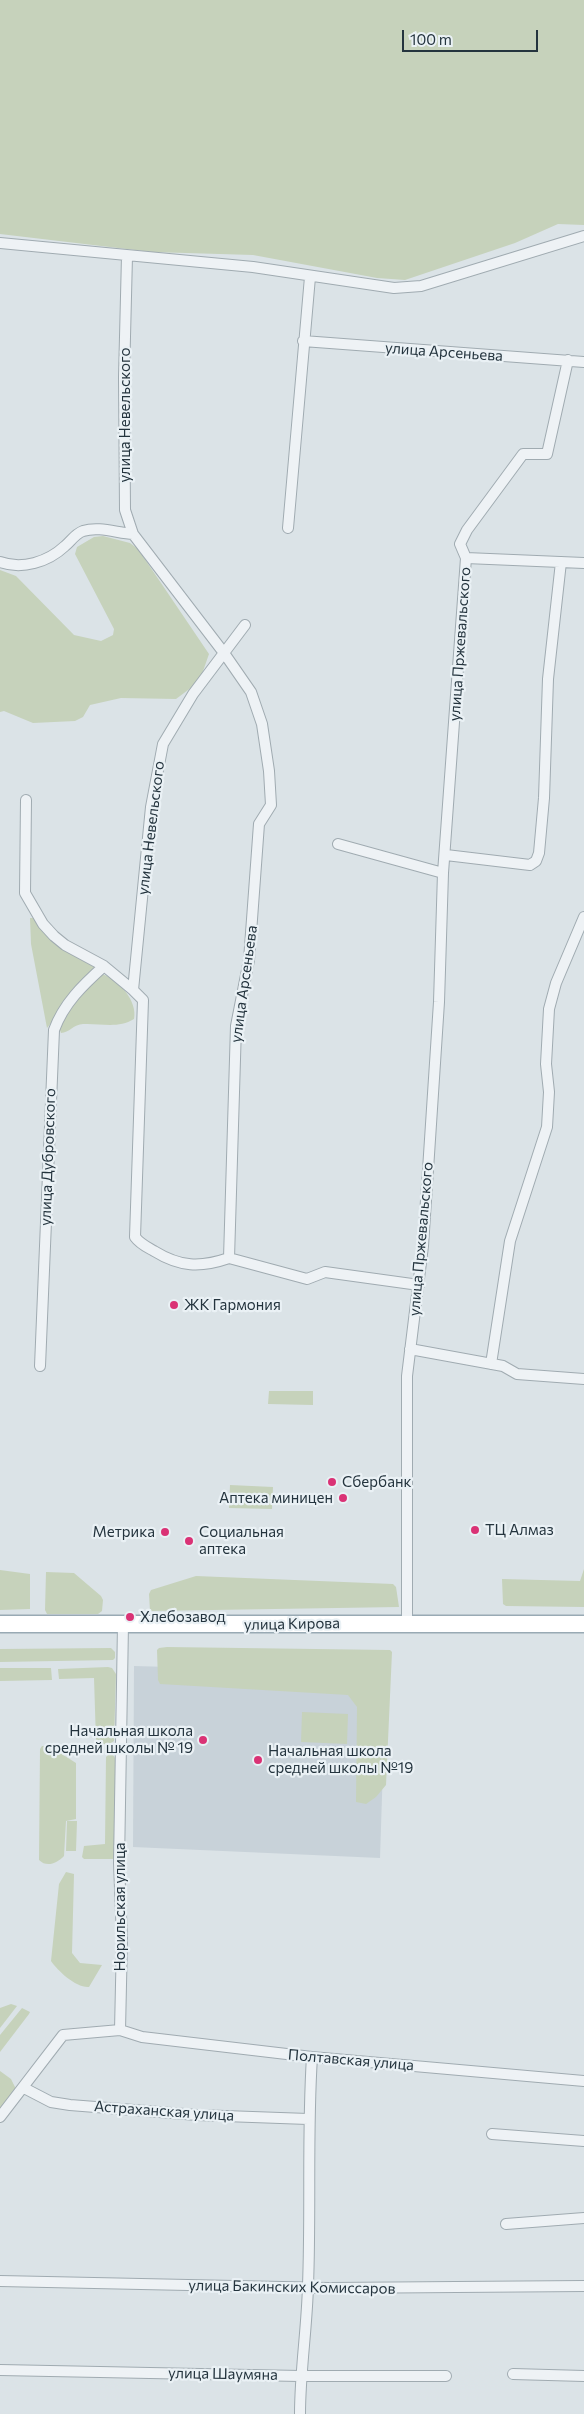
<!DOCTYPE html>
<meta charset="utf-8">
<style>
body{margin:0}
#map{position:relative;width:584px;height:2414px;overflow:hidden;background:#dbe3e7;font-family:Commissioner,sans-serif}
canvas{display:block}
.scale{position:absolute;left:402px;top:30px;width:136px;height:22px;box-sizing:border-box;border:2px solid #24343e;border-top:0;padding-left:6px;font-size:15px;line-height:18px;white-space:nowrap;color:#24343e;-webkit-text-stroke:4px #eaf1f5;paint-order:stroke}
</style>
<div id="map">
<canvas width="584" height="2414"></canvas>
<div class="scale">100 m</div>
</div>
<script>
const context = document.querySelector('canvas').getContext('2d');
context.lineJoin = 'round';
function paint(path, color) { context.fillStyle = color; context.fill(path, 'evenodd'); }
function trace(path, color, width, dash) { context.strokeStyle = color; context.lineWidth = width; context.lineCap = dash ? 'butt' : 'round'; context.setLineDash(dash || []); context.stroke(path); }
function label(font, color, halo, rows, align = 'center') {
  context.font = font + ' Commissioner,sans-serif'; context.lineWidth = 4.5; context.setLineDash([]); context.textBaseline = 'middle'; context.strokeStyle = halo; context.fillStyle = color; for (const [text, x, y, turn = 0] of rows) {
    context.save(); context.translate(x, y); context.rotate((+turn || 0) * Math.PI / 180); context.textAlign = isNaN(turn) ? turn : align; if (halo) context.strokeText(text, 0, 0); context.fillText(text, 0, 0); context.restore();
  }
}
paint(new Path2D(`
 M134,1666l252,7 -6,185 -247,-11z`), '#c8d2d9');
paint(new Path2D(`
 M0,0h584v225l-26,-1 -43,19 -110,37 -28,-2 -124,-23 -101,-3 -152,-18z
 M103,536l27,7 8,6 71,105 -7,20 -10,13 -16,12 -55,-1 -31,7 -7,12 -8,4 -42,2 -29,-12 -4,1v-142l16,6 58,59 27,6 12,-6 1,-6 -39,-75 2,-7 17,-10z
 M30,918h5l14,20 12,10 35,20 -49,60 -16,-84z
 M102,974c17,5 36,28 32,45 -16,10 -34,4 -51,5 -9,0 -14,9 -22,9l-2,-5c8,-22 26,-39 43,-54z
 M269,1391h44v14l-45,-1z
 M230,1485l43,2 -1,22 -43,-1z
 M584,1569v38l-78,-1 -3,-2 -1,-25 78,2z
 M0,1570l30,4v35l-30,1z
 M46,1572l28,1 27,23 2,4 -1,11 -4,3h-51l-2,-4z
 M196,1576l197,8 3,3 3,20 -249,4 -1,-17 2,-4z
 M167,1647l223,3 2,2 -6,133 -10,12 -10,7 -10,-2 1,-95 -9,-12 -188,-11 -2,-4 -1,-30 2,-2z
 M111,1648l4,4v6l-2,2 -113,2v-13z
 M108,1667l4,1 4,6 -2,67 -4,3h-12l-2,-3 -2,-63 -35,1 -1,-10z
 M0,1668h51l1,12 -52,1z
 M302,1712l46,2 -1,30 -46,-2z
 M42,1746h7l27,17v56l-10,2 -2,35c-7,7 -17,12 -25,4l1,-111z
 M108,1755h5l2,3 2,39 -3,62h-30l-2,-2 2,-11 21,-2 1,-87z
 M67,1821h10l-1,30h-10z
 M66,1872l8,2 -2,79 8,10 22,2 -13,22c-13,1 -31,-16 -38,-26l8,-77z
 M11,2004l6,2 -17,22v-20z
 M22,2008l8,4 -1,2 -29,38v-17z
 M0,2071l11,8 5,10 -16,19z`), '#c6d2bb');
const minor = new Path2D(`
 M0,243l253,24 141,21 27,-2 163,-50
 M127,256l-3,121 1,133 8,24 91,119 27,39 11,32 7,47 2,34 -12,19 -10,136 -13,66 -7,232 78,21 18,-7 94,13
 M303,341l281,21
 M288,528l22,-251
 M466,558l118,5
 M0,562c22,8 48,0 65,-16 6,-5 10,-12 18,-15 16,-5 34,2 50,3
 M26,800l-1,93 18,31 11,12 11,9 39,21 29,24
 M338,844l105,29
 M446,855l84,10 6,-4 3,-8 5,-55 4,-119 13,-117
 M229,1258c-29,10 -49,9 -75,-7 -7,-4 -14,-7 -19,-14l8,-237 -10,-10 18,-183 12,-63 30,-50 52,-69
 M410,1349l93,17 14,8 67,5
 M491,1364l19,-123 37,-114 2,-35 -3,-28 3,-55 7,-26 28,-66
 M40,1366l14,-336c10,-27 29,-45 50,-64
 M407,1623v-247l16,-130 16,-244 4,-129 23,-315 -6,-14 7,-14 56,-76h24l21,-94
 M120,2030l22,7 170,20 272,24
 M24,2088l27,14 19,3 127,10 111,4
 M0,2117l63,-82 57,-5 2,-91 -3,-76 4,-239
 M492,2134l92,7
 M506,2224l78,-6
 M0,2281l329,7 255,-2
 M0,2370l300,6h146
 M513,2374l71,2
 M300,2414c0,-43 7,-86 8,-129 3,-76 -1,-152 4,-228`);
const primary = new Path2D(`
 M0,1624h584`);
trace(minor, '#a0abb1', 12);
trace(primary, '#99aab4', 19);
trace(minor, '#eef2f5', 10);
trace(primary, '#fff', 16);
for (const [x, y, r, color] of [
 [174,1305,5,"#da3275"],
 [332,1482,5,"#da3275"],
 [343,1498,5,"#da3275"],
 [475,1530,5,"#da3275"],
 [165,1532,5,"#da3275"],
 [189,1541,5,"#da3275"],
 [130,1617,5,"#da3275"],
 [203,1740,5,"#da3275"],
 [258,1760,5,"#da3275"]
]) { const dot = new Path2D(); dot.arc(x, y, r, 0, 2 * Math.PI); context.fillStyle = color; context.fill(dot); trace(dot, '#eaf1f5', 2); }
label('15px', '#24343e', '#eaf1f5', [
 ["улица Арсеньева",444,352,4],
 ["улица Невельского",125,415,-90],
 ["улица Пржевальского",460,644,-86],
 ["улица Невельского",151,828,-83],
 ["улица Арсеньева",244,984,-82],
 ["улица Дубровского",48,1157,-88],
 ["улица Пржевальского",421,1239,-85],
 ["улица Кирова",292,1624,-1],
 ["Норильская улица",120,1907,-90],
 ["Полтавская улица",351,2060,5],
 ["Астраханская улица",164,2111,4],
 ["улица Бакинских Комиссаров",292,2287,1],
 ["улица Шаумяна",223,2374,1]
]);
label('15px', '#24343e', '#eaf1f5', [
 ["ЖК Гармония",184,1305],
 ["Сбербанк",342,1482],
 ["Аптека миницен",333,1498,"right"],
 ["ТЦ Алмаз",485,1530],
 ["Метрика",155,1532,"right"],
 ["Социальная",199,1532],
 ["аптека",199,1549],
 ["Хлебoзавод",140,1617],
 ["Начальная школа",193,1731,"right"],
 ["средней школы № 19",193,1748,"right"],
 ["Начальная школа",268,1751],
 ["средней школы №19",268,1768]
], 'left');
</script>
